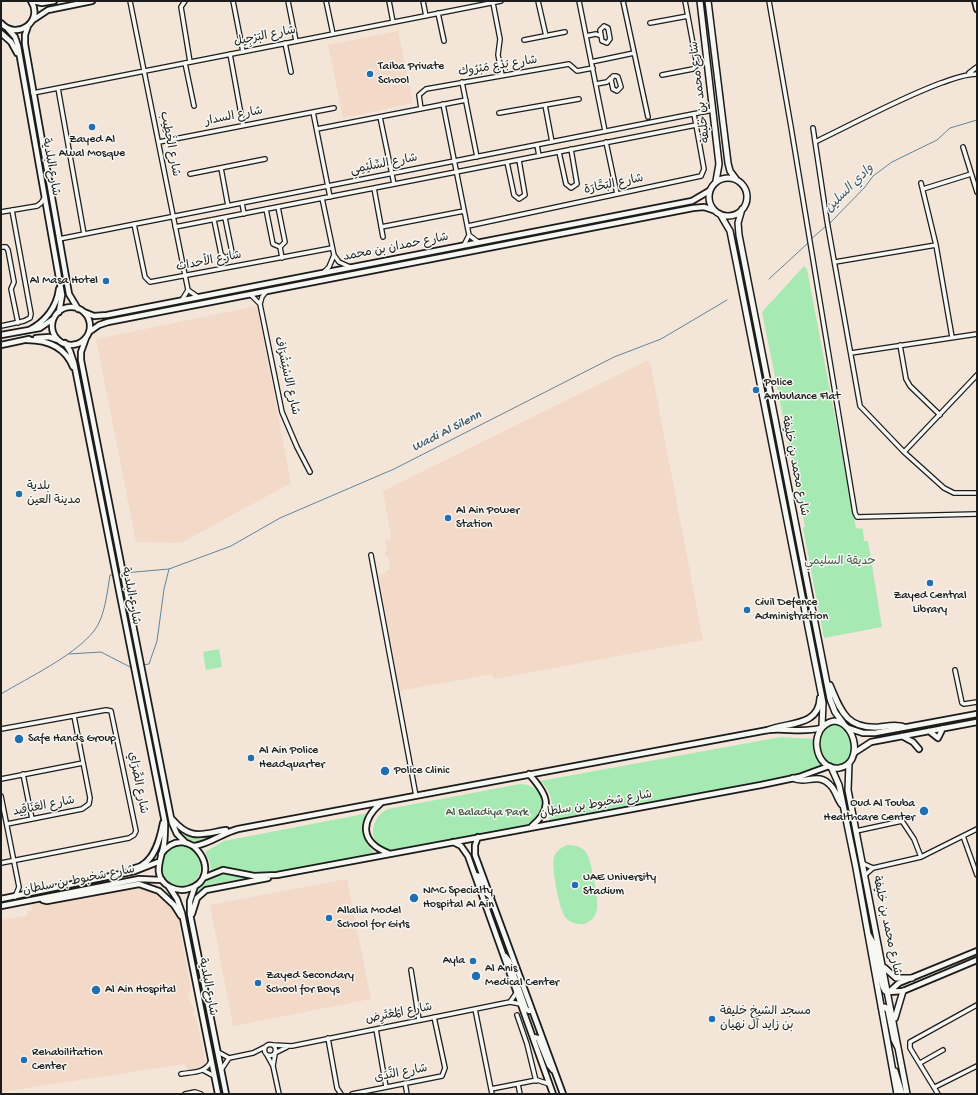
<!DOCTYPE html>
<meta charset="utf-8">
<style>
body{margin:0}
#map{position:relative;width:978px;height:1095px;overflow:hidden;background:#f4e5d9;font-family:"Gochi Hand",sans-serif}
canvas{display:block}
.frame{position:absolute;inset:0;border:2px solid #1c1c1c;pointer-events:none}
</style>
<div id="map">
<canvas width="978" height="1095"></canvas>
<div class="frame"></div>
</div>
<script>
const context = document.querySelector('canvas').getContext('2d');
context.lineJoin = 'round';
function paint(path, color) { context.fillStyle = color; context.fill(path, 'evenodd'); }
function trace(path, color, width, dash) { context.strokeStyle = color; context.lineWidth = width; context.lineCap = dash ? 'butt' : 'round'; context.setLineDash(dash || []); context.stroke(path); }
function label(font, color, halo, rows, align = 'center') {
  context.font = font + ' "Gochi Hand","Playpen Sans Arabic",sans-serif'; context.lineWidth = 3; context.setLineDash([]); context.textBaseline = 'middle'; context.strokeStyle = halo; context.fillStyle = color; for (const [text, x, y, turn = 0] of rows) {
    context.save(); context.translate(x, y); context.rotate((+turn || 0) * Math.PI / 180); context.textAlign = isNaN(turn) ? turn : align; if (halo) context.strokeText(text, 0, 0); context.fillText(text, 0, 0); context.restore();
  }
}
paint(new Path2D(`
 M398,31l15,72 -70,15 -15,-73z
 M257,306l34,177 -110,60 -45,-1 -40,-203z
 M646,361l4,1 53,278 -208,39 -3,-5 -92,17 -21,-115 11,-7 -2,-13h-3v-4l2,-1 -2,-10 4,-1 2,-3 -8,-46z
 M347,879l24,120 -138,27 -23,-121z
 M133,886l9,1 13,5 11,9 12,16 13,72 -3,4 2,9 5,8 -3,4 4,4 10,45 -3,4 -16,3 -2,-6 -184,28v-172l24,-4 3,-2 -1,-3 5,-1 -1,-5z`), '#f2d9c8');
paint(new Path2D(`
 M804,266l3,3 49,259 7,1 1,12h4l14,86 -58,11 -21,-110 2,-2 -43,-214z
 M219,649l3,18 -16,3 -3,-18z
 M834,724c27,5 23,56 -9,37 -5,-9 -11,-26 0,-34 2,-2 7,-3 9,-3z
 M781,737l33,2 2,16 5,13 -26,9 -247,45c7,-15 5,-30 -8,-41z
 M520,784c17,1 24,11 24,28l-14,14 -126,24c-5,0 -11,2 -16,0 -22,-5 -18,-33 0,-41z
 M369,813c-6,16 -6,30 8,42l-108,20h-13l-24,-5 -21,4 -1,-12 -5,-10 19,-11z
 M180,832l19,6 14,-3c-11,10 -24,8 -33,-3z
 M567,845c7,0 14,1 19,7 5,7 13,48 11,57 -1,7 -6,13 -13,15 -7,1 -15,-2 -19,-7 -6,-8 -14,-51 -11,-60 2,-6 7,-9 13,-12z
 M161 866a20 20 0 1 1 40 0a20 20 0 1 1-40 0Z
 M228,874l18,4 -37,7 -14,9c8,-13 18,-20 33,-20z`), '#a7e9b3');
trace(new Path2D(`
 M830,223l35,-36 8,-11 19,-14 45,-22 13,-12 27,-8
 M810,240l16,-14
 M769,279l39,-36
 M124,573l45,-4 62,-23 49,-28 114,-49 220,-112 47,-18 66,-39
 M69,654l32,-2 31,16
 M143,665l6,-1 8,-23 7,-52 5,-20
 M1,694c28,-17 73,-38 93,-63 11,-14 13,-38 16,-56h3`), '#60849a', 1);
const minor = new Path2D(`
 M130,1l58,289 -6,10
 M185,1l-4,6 9,55
 M233,1l10,51
 M288,1l8,40
 M326,1l7,33
 M389,1l4,21
 M423,1l3,15
 M538,1l8,35
 M579,1l26,130
 M623,1l25,116
 M769,1l22,126 64,386 2,4 120,-3
 M493,3l7,36 -2,16 4,20
 M438,13l6,28
 M650,23l38,-7
 M604,26l4,2 2,11 -3,4 -5,-2 -2,-11z
 M586,36l10,-2 5,2
 M524,40l41,-8
 M285,43l6,29
 M230,54l13,71
 M591,62l43,-9
 M185,63l9,43
 M969,73l8,-6
 M662,75l31,-6 4,-4 -12,-64
 M613,76h3l2,1 3,10 -4,4 -4,-2 -2,-9z
 M462,82l15,75
 M596,84l11,-2 4,-4
 M58,88l26,146
 M33,93l468,-92
 M443,104l26,131 9,7
 M545,105l7,37
 M421,109l-2,-14 7,-6 143,-25 8,7 16,-3
 M313,112l17,85
 M499,113l80,-14
 M380,117l14,67
 M813,128l14,93 33,185 44,46 40,36 10,5h23
 M317,129l149,-29
 M159,142l175,-34
 M606,142l11,52
 M815,142c42,-20 83,-43 126,-59 12,-4 23,-9 36,-9
 M537,145l2,11
 M963,147l14,45
 M559,152l7,32 5,4 6,-4 -6,-35
 M507,162l7,33 5,4 6,-4 -6,-35
 M221,168l7,38
 M190,174l75,-15
 M921,183l15,62 16,92
 M374,188l9,49
 M923,189l48,-15
 M322,198l12,57 5,7 11,5
 M242,203l2,11
 M266,209l7,35 7,3 5,-5 -7,-35
 M1,212l36,-6 4,-3 4,-6
 M214,220l7,34 3,3 4,1 4,-6 -7,-34
 M134,224l11,53 5,5 182,-34
 M468,226l233,-50 3,-7 -10,-55
 M175,227l521,-102
 M381,227l83,-16
 M59,239l654,-129
 M464,245l5,-10
 M1,247h5l2,3 6,32 -3,7 7,34
 M280,247l2,11
 M835,262l101,-17
 M323,273l6,-6 5,-12
 M188,290l10,7
 M266,292l-4,5 -2,7 22,108 15,35 13,25
 M251,295l9,9
 M1,326l23,-5 6,-3 1,-4 -19,-104
 M900,345l6,34 4,7 30,29
 M851,353l126,-19
 M904,452l73,-77
 M371,555l45,241
 M955,670l7,33 2,1 13,-2
 M1,729l105,-19 5,1 25,120 -2,4 -5,3 -128,25
 M23,774l9,45
 M1,779l82,-16
 M1,796l18,91 -4,10
 M7,824l75,-15 7,-5 1,-6 -16,-82
 M856,831l46,-10 12,18 7,18
 M963,836l14,39
 M862,863l11,5
 M865,875l8,-7 48,-11 56,-28
 M411,970l8,50
 M510,1002l7,-10
 M475,1009l17,85
 M517,1015l10,29 9,37
 M376,1029l10,58
 M328,1038l9,50 4,6
 M264.5 1050a5.5 5.5 0 1 1 11 0a5.5 5.5 0 1 1-11 0Z
 M273,1045l19,1 218,-44 11,2
 M218,1052l11,6 24,-5 12,-6
 M275,1053l12,-6
 M267,1055l6,11 6,28
 M920,1063l23,-13
 M273,1066l2,-12
 M203,1070l11,6
 M221,1070l8,-12
 M181,1074c12,-2 25,-1 30,-13
 M405,1083l2,11
 M518,1084l2,10
 M935,1087l42,-21
 M491,1089l46,-9 12,4
 M185,1094l10,-2 6,2
 M352,1094l90,-18 3,-8 -11,-51
 M938,1094l-28,-46v-6l67,-37`);
const major = new Path2D(`
 M33,1l9,2 12,-2
 M975,1l2,8
 M33,20l15,-10 44,-9
 M1,23c16,18 43,-2 30,-22
 M28,26l-3,9v9l44,250 9,15
 M8,29l7,8 3,9 44,249 -3,17
 M1,33l10,9 6,11
 M52 326a19 19 0 1 1 38 0a19 19 0 1 1-38 0Z
 M84,312l10,4 13,-1 585,-114 17,-10
 M29,330c16,-8 28,-23 30,-41
 M89,332l10,-7 9,-3 585,-114 11,-1 9,3
 M1,335l39,-7 13,-9
 M36,338l13,-1 9,3
 M86,338l-5,14v8l91,463 5,11 9,9
 M27,340c20,0 38,7 46,27
 M65,343l5,8 4,12 91,460c0,7 0,14 -1,21 -3,16 -13,33 6,43 6,3 12,4 18,2 40,-11 1,-72 -27,-35
 M1,345l28,-6
 M848,728l15,5h12l102,-19
 M929,731l9,7 5,-10
 M902,736l11,6 6,7
 M854,753l17,-11 106,-20
 M529,774c17,19 26,33 3,52
 M381,803c-21,18 -21,39 7,50
 M172,819c19,22 29,15 54,11
 M478,837l-3,8v10l88,239
 M453,842l8,4 7,10 85,238
 M194,846c16,-2 28,-13 44,-17l530,-99c18,-2 35,3 53,-2
 M135,868c19,-4 25,-29 28,-45
 M475,875l4,1 7,17 5,4
 M203,878l20,-8 31,6 23,-1 484,-90 38,-8 30,-11
 M195,886l-5,15v13l36,180
 M169,887l8,12 5,14 36,181
 M1,899l134,-28 23,-9
 M43,900l4,1 92,-17 20,7 15,14 7,11
 M1,906l138,-27 23,1
 M192,914l5,-16 9,-8 62,-12
 M977,951l-78,32 -10,9 14,-1 74,-31
 M505,956l4,5 17,48 3,2 3,-1
 M533,1037l5,1 11,27 4,5`);
const highway = new Path2D(`
 M700,1l19,163 -3,17
 M708,1l20,162 2,8 6,8
 M709 197a19 19 0 1 1 38 0a19 19 0 1 1-38 0Z
 M742,209l-4,14 1,12 91,464 5,13 8,11
 M720,214l10,17 8,40 85,432 -1,23
 M830,685c11,26 16,44 49,42 9,-1 18,-3 25,0
 M834,721c22,1 30,43 5,47 -25,3 -32,-42 -5,-47z
 M768,730c19,-8 51,-3 52,-32
 M849,763l-1,27 59,304
 M831,767l8,18 17,83 41,226
 M793,778c13,7 25,-7 38,8 5,5 6,13 11,19
 M868,934l5,9 10,44 2,4 4,1
 M885,968l11,10h16
 M881,1007h4l3,3 6,30 4,8
 M895,1018l8,-27
 M895,1071l7,23`);
trace(minor, '#1c1c1c', 6);
trace(major, '#1c1c1c', 8);
trace(highway, '#1c1c1c', 8);
trace(minor, '#f6f6f2', 3.5);
trace(major, '#f6f6f2', 4.5);
trace(highway, '#f6f6f2', 5);
for (const [x, y, r, color] of [
 [370,74,4,"#1f6fb2"],
 [92,127,4,"#1f6fb2"],
 [106,281,4,"#1f6fb2"],
 [756,390,4,"#1f6fb2"],
 [19,494,4,"#1f6fb2"],
 [448,518,4,"#1f6fb2"],
 [930,583,4,"#1f6fb2"],
 [747,610,4,"#1f6fb2"],
 [19,739,5,"#1f6fb2"],
 [251,758,4,"#1f6fb2"],
 [385,771,5,"#1f6fb2"],
 [924,811,5,"#1f6fb2"],
 [575,885,4,"#1f6fb2"],
 [414,898,5,"#1f6fb2"],
 [329,918,4,"#1f6fb2"],
 [473,961,4,"#1f6fb2"],
 [476,976,5,"#1f6fb2"],
 [258,983,4,"#1f6fb2"],
 [96,990,5,"#1f6fb2"],
 [712,1019,4,"#1f6fb2"],
 [24,1060,4,"#1f6fb2"]
]) { const dot = new Path2D(); dot.arc(x, y, r, 0, 2 * Math.PI); context.fillStyle = color; context.fill(dot); trace(dot, '#f6f6f2', 1.5); }
label('12px', '#1c1c1c', '#f6f6f2', [
 ["شارع البَرْجِيل",265,37,-11],
 ["شارع بَدْع مَبْرُوك",498,67,-9],
 ["شارع محمد بن خليفة",701,92,-97],
 ["شارع السدار",234,117,-11],
 ["شارع الخَطِيب",169,144,79],
 ["شارع السِّلَيْمِي",384,165,-11],
 ["شارع البلدية",50,167,80],
 ["شارع البَحَّارَة",614,185,-12],
 ["شارع حمدان بن محمد",396,248,-11],
 ["شارع الأحداث",209,262,-11],
 ["شارع الاسْتِشْرَاف",286,376,77],
 ["شارع محمد بن خليفة",794,466,79],
 ["شارع البلدية",130,596,79],
 ["شارع الصِّرَاي",137,783,79],
 ["شارع شخبوط بن سلطان",596,805,-10],
 ["شارع العَنَاقِيد",44,807,-11],
 ["شارع شخبوط بن سلطان",79,881,-11],
 ["شارع محمد بن خليفة",886,926,78],
 ["شارع البلدية",207,987,79],
 ["شارع المُعْتَرِض",399,1014,-11],
 ["شارع النَّدَى",401,1074,-11]
]);
label('12px', '#1c1c1c', '#f6f6f2', [
 ["Taiba Private",378,67],
 ["School",378,81],
 ["Zayed Al",92,140,"center"],
 ["Awal Mosque",92,154,"center"],
 ["Al Masa Hotel",98,281,"right"],
 ["Police",764,383],
 ["Ambulance Flat",764,397],
 ["بلدية",27,487],
 ["مدينة العين",27,501],
 ["Al Ain Power",456,511],
 ["Station",456,525],
 ["Zayed Central",930,596,"center"],
 ["Library",930,610,"center"],
 ["Civil Defence",755,603],
 ["Administration",755,617],
 ["Safe Hands Group",28,739],
 ["Al Ain Police",259,751],
 ["Headquarter",259,765],
 ["Police Clinic",394,771],
 ["Oud Al Touba",915,804,"right"],
 ["Healthcare Center",915,818,"right"],
 ["UAE University",583,878],
 ["Stadium",583,892],
 ["NMC Specialty",423,891],
 ["Hospital Al Ain",423,905],
 ["Allalia Model",337,911],
 ["School for Girls",337,925],
 ["Ayla",465,961,"right"],
 ["Al Anis",485,969],
 ["Medical Center",485,983],
 ["Zayed Secondary",266,976],
 ["School for Boys",266,990],
 ["Al Ain Hospital",105,990],
 ["مسجد الشيخ خليفة",720,1012],
 ["بن زايد آل نهيان",720,1026],
 ["Rehabilitation",32,1053],
 ["Center",32,1067]
], 'left');
label('12px', '#465a49', '#f6f6f2', [
 ["حديقة السليمي",840,562],
 ["Al Baladiya Park",487,813]
]);
label('italic 13px', '#445966', '#f6f6f2', [
 ["وادي السلين",850,189,-45],
 ["Wadi Al Silenn",447,432,-27]
]);
</script>
